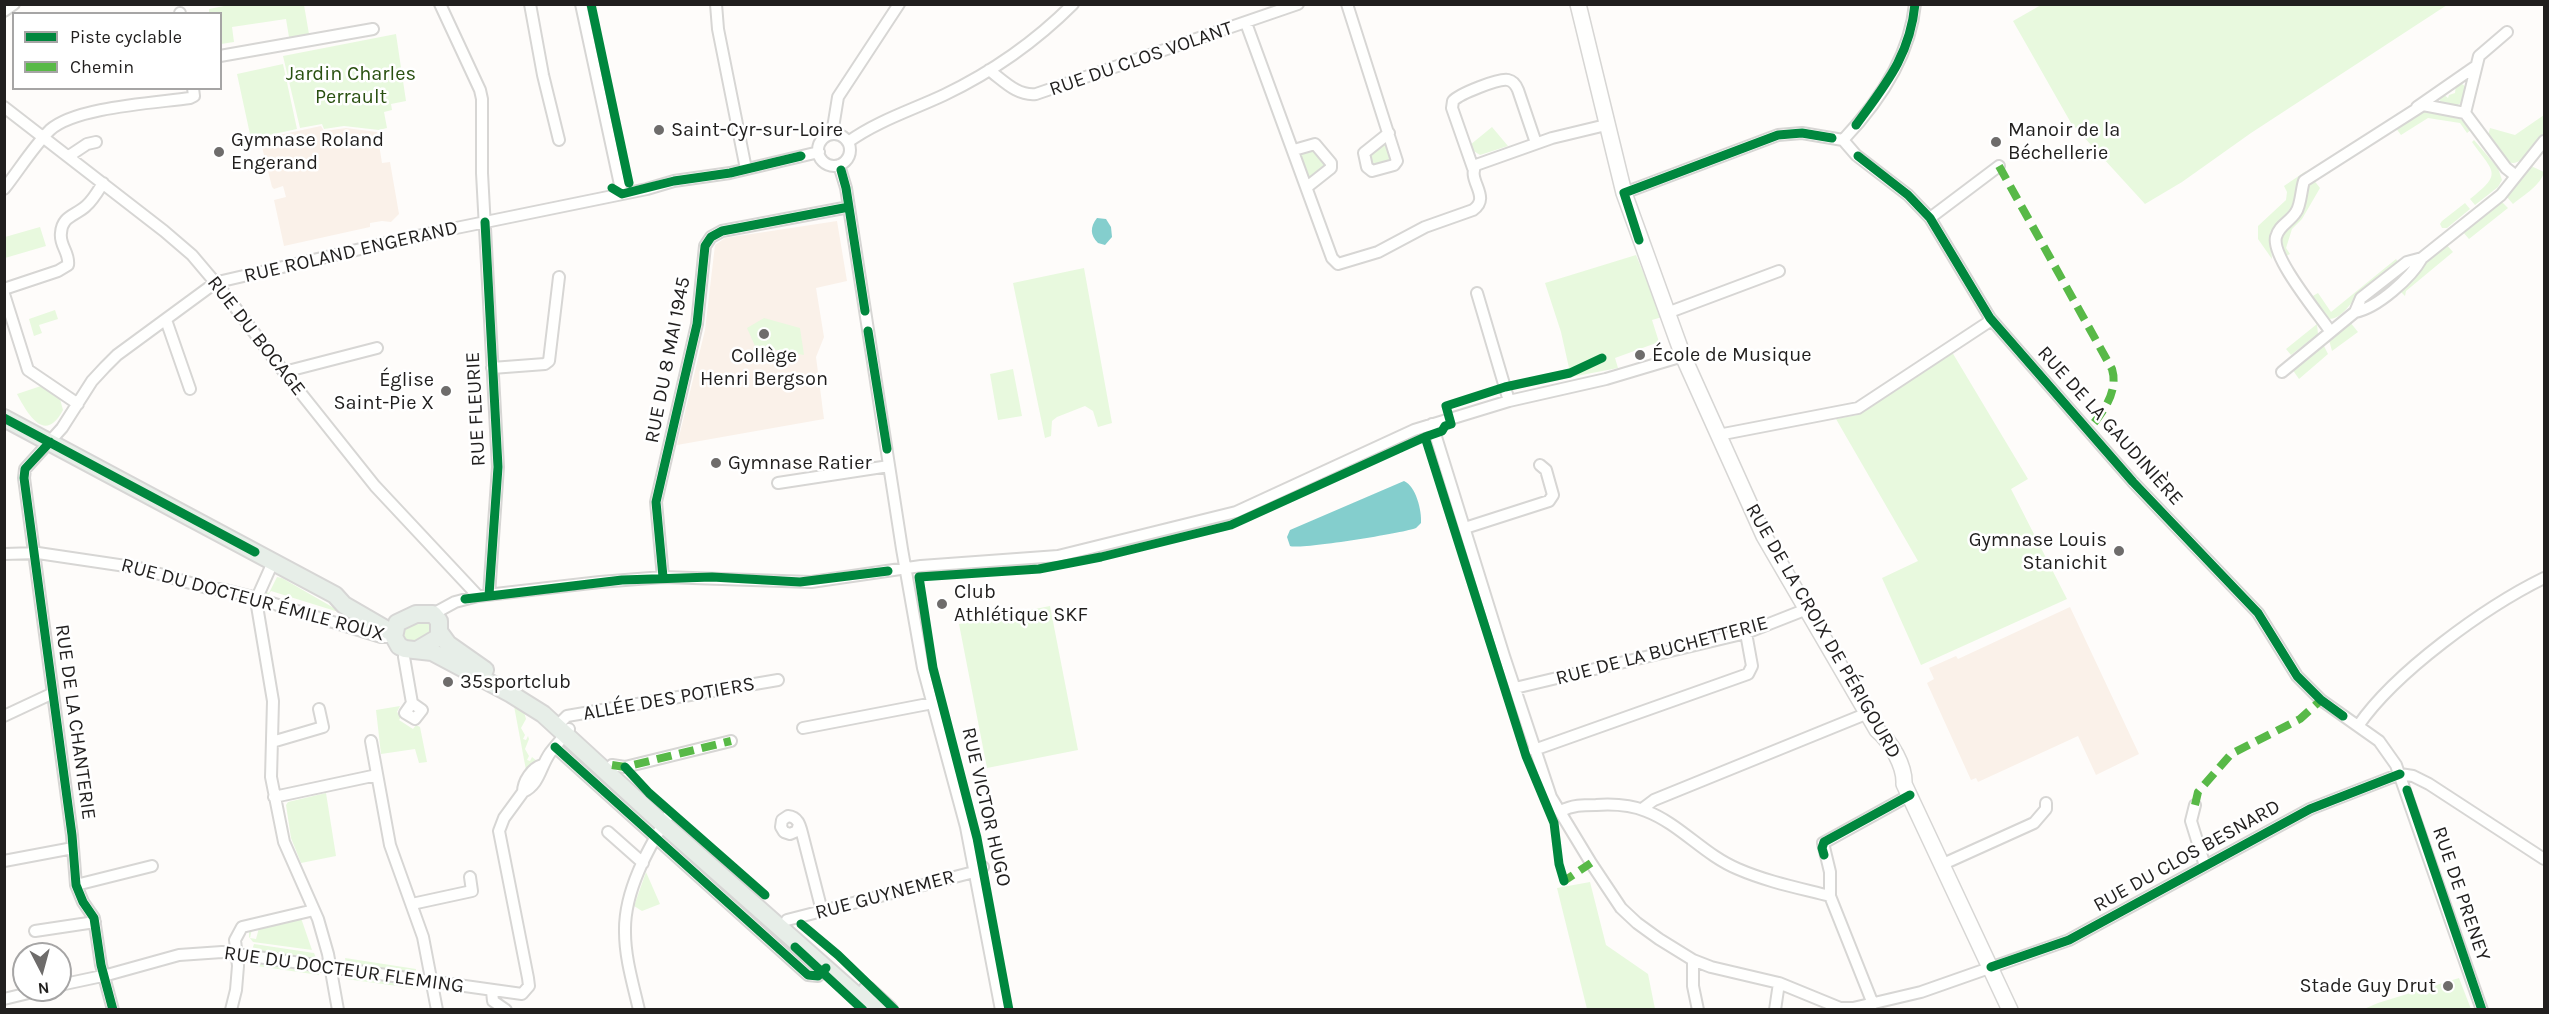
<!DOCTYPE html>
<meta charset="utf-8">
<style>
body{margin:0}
#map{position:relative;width:2549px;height:1014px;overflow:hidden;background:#fefcfa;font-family:Karla,sans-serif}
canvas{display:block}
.frame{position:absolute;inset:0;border:6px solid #211f1e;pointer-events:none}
.legend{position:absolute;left:12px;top:12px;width:210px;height:78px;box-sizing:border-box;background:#fff;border:2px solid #a6a5a5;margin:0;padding:8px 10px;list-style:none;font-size:18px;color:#211f1e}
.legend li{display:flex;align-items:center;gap:12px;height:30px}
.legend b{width:30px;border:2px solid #a6a5a5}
.north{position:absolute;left:12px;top:942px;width:60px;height:60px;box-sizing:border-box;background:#fff;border:2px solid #a6a5a5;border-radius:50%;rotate:174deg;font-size:16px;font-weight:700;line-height:24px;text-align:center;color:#211f1e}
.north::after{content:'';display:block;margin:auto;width:21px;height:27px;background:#6e6c6b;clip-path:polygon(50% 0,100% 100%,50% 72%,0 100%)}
</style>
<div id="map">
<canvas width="2549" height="1014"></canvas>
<div class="frame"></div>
<ul class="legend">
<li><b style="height:8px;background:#00873e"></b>Piste cyclable</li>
<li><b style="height:8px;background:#58b947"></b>Chemin</li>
</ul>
<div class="north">N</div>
</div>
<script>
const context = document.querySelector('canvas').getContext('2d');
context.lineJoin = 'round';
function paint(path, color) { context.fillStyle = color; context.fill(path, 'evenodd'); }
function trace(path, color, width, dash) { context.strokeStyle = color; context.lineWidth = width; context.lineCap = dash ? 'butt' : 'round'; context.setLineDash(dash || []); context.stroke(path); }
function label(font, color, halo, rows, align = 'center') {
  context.font = font + ' Karla,sans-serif'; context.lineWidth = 5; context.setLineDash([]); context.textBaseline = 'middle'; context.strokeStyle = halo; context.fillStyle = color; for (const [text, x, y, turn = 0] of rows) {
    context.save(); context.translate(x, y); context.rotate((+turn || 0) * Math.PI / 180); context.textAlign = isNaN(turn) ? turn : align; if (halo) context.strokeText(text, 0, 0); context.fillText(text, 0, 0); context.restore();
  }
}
paint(new Path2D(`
 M321,126l3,5 22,-3 31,4 5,31 8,-1 9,52 -8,8 -9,-1 -12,2v4l-86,19 -10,-46 12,-3 -3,-11 -9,3 -2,-2 -12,-48z
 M837,221l10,60 -31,7 8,49 -8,20 8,62 -147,26 28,-115 10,-85 10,-7z
 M2070,607l69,147 -43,21 -18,-39 -100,46 -2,-4 -5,2 -44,-97 7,-4 -5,-11 27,-12 2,3z`), '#faf1e9');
paint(new Path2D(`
 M229,5h75l5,29 -20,3 -3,-18 -54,8 2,15 -13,2 -1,-30 -11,-1v-4z
 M2041,5v-1l406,1 -196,128 -69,49 -37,22 -74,-81 -58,-102z
 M396,34l10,67 -15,3 1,6 -8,2 3,16 -8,2 -35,-4 -20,3 -2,-5 -22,4 -17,-72z
 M283,64l14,65 -46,10 -14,-65z
 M2460,82l7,6 -3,13 -8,5 -15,-2 -2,-8 3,-3 6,5 1,-3 6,-2 1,-10z
 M2429,111l34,9 8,10 -4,3 -7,-10 -32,-5 -27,17 -6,-8 26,-15z
 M2544,115c0,6 2,14 -1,19 -6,10 -22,34 -34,28 -10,-4 -16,-18 -21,-26l2,-8 25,7z
 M1492,127l16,19 -28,9 -8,-5 -2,-5z
 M1386,139l6,23 -21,3 -3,-10z
 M2474,140l24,28 4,12 -4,7 -23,18 -5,-6c33,-26 24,-26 2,-57z
 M1314,148l12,18 -16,14 -12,-27z
 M2531,166l13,6c-3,13 -20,23 -31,32l-7,-8z
 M2306,171l-9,16 -5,20 -22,26 2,26 -14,-20v-13l28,-26 1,-8 -3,-6z
 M2313,179l7,9 -18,31 -10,10 -6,19 4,6 -6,3 -5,-21z
 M2500,200l8,8 -39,31 -7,-8z
 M2465,203l5,6 -23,19h-5l-2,-4 2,-3z
 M40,227l6,19 -41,12v-21z
 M2446,244l7,8 -47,39 -1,5 -7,-7 26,-27z
 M1636,255l26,62 -10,3 7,22 -44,16 3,10 -47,9 -10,-45 -16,-49z
 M2396,259l2,3c-13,11 -28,22 -40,34 -9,8 -16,23 -29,23l-4,-6 -3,1 -2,-8 -9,-9 7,-4 13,19z
 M1084,268l28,155 -14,4 -5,-16 -8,-5 -28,11 -5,4 -1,15 -6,2 -32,-155z
 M55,310l3,9 -19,6 3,8 -8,3 -5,-17z
 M764,318l36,10 4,27 -49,-9 -8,-18z
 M2350,322l8,10 -26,19 -3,-11z
 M2317,324l1,10 -27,21 -5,-6z
 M2323,344l5,10 -29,25 -7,-10z
 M1952,352l76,127 -17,10 56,110 -146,66 -39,-87 36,-17 -82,-142 21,-4z
 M1013,369l9,47 -24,4 -8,-46z
 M41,386l19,13 3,11c-18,34 -35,5 -46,-16z
 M277,577l5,1 71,41 4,5 -13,-4 1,-6 -74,-23 -4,6 -2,-1 -2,-6 6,3z
 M1050,606l28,144 -91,18 -28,-144z
 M421,620l9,2 3,11 -19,11 -11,-4 -1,-11z
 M400,706l-3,6 5,4 -3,4 14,9 3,-4 4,2 7,35 -8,1 -4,-14 -34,5 -5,-44z
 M514,706l10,6 2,7 -5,9 4,7 -2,4 3,1 2,-4 1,3 -4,10 4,7 -2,4 3,1 2,-4 5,4 -6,2 -5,7z
 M326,793l10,63 -35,7 -10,-25 -5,-33 2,-3z
 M646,872l14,32 -18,7 -8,-5z
 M1590,882l16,63 42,29 7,35h-68l-30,-121z
 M301,918l11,32 -59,-8 -4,-5v-7l3,-1 -2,9 6,1 3,-11z
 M254,944l60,9 3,7 -65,-10z
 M345,958l71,11v6l-70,-11z
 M251,960l67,9 1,6 -69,-10z
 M346,974l72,10 1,5 -73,-10z
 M2459,978l12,31h-107l14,-6z`), '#e8f9de');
paint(new Path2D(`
 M1097,218l9,1 5,8 1,10 -7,8 -7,-2c-8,-8 -8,-16 -1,-25z
 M1404,481c12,5 18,30 17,42l-5,5c-12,5 -118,22 -126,18l-3,-9 3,-7z`), '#84cecd');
const street = new Path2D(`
 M440,4l40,86 2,9v74l16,294 -9,128
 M530,4l13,71 16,65
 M581,4l41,190
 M716,4l2,25 28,140
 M1347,4l50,157 -3,4 -22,6 -5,-4 -3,-14 25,-20
 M4,11l10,-7
 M180,13v1
 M1246,23l86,235 6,6 40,-12 47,-25 48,-17c19,-13 -7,-30 3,-45l76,-27 54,-13
 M220,56l153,-27
 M989,70c15,11 28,26 47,24l262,-90
 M4,107l160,124 28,24 33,39 59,78 91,114 103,110
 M2417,107l59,-41
 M2465,113l14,-57 28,-24
 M832,134l6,-37 61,-93
 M818 150a16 16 0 1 1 32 0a16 16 0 1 1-32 0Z
 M1843,140l13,15 52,40 22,23 60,100 143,164 125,131 39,63 24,24 58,41 17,24 86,245
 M1843,140c36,-38 67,-83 72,-136
 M848,142c29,-21 64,-32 96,-47 48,-23 91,-53 129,-91
 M1294,150l21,-6 16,19v5l-24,19
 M69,156l18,-12 9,-2
 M839,165l7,23 56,361 21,119 43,159 35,183
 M1473,168l-21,-60 1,-7c6,-7 46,-23 55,-21 5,1 8,5 10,10l18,53
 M4,189c15,-19 29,-42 46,-59 25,-23 105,-27 140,-32l4,-2 -1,-8
 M1624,193l154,-58 24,-2 41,7
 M1930,218l69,-52
 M4,289l54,-18 10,-6c2,-12 -9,-20 -7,-32 1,-17 14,-17 25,-27 7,-6 12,-15 17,-23
 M1477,293l32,108
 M4,294l24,76 50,34
 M2355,312c22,-4 56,-34 67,-54
 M1667,313l112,-42
 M166,320l24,69
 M2330,331c-12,-18 -59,-74 -54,-94 3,-12 14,-15 20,-25 5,-7 5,-22 8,-31l119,-76 42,8 41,55 10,8
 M492,368l53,-4 4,-3 10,-84
 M284,372l93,-24
 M2282,372l73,-60 6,-14 46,-36 15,-4 79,-63 43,-54
 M1432,424l72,232 47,141 40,66 30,45 16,15 22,16 34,21 18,7 68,16 61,25h13l68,-16 148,-52 241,-131 90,-35 13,2 16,8 115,75
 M1718,435l140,-27 129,-85 3,-5
 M778,483l111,-17
 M1465,528l84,-27 4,-6 -7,-25 -6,-5
 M4,554l34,-1 101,15 72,21h10l28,7 132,41h13
 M273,562l-17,38 17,101 -2,76 13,65 34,77 10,35 10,56
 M663,577l-7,-75 41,-178 8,-78 6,-9 11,-6 127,-24
 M433,614l22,-12 23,-6 122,-14 63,-5 148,5 110,-16 137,-10 178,-44 178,-82 95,-29 97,-22 77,-23
 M405,649l-1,8 8,46 10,7 -7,9 -10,-6 7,-10
 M1515,688l231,-55 61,-24
 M4,716l47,-22
 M562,721l5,-5 211,-36
 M2358,726c37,-54 127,-119 186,-148
 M803,728l130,-25
 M371,741l19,104 33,92 14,73
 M272,742l51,-15 -4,-18
 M555,747l253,228 10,1 8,-8
 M1534,750l214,-76 4,-8 -6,-33
 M542,765c-10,3 -19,16 -19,27 17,-8 17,-25 27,-39 6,-8 13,-15 19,-24
 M612,765l13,2 106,-26
 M274,797l103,-22
 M2195,805l-4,16 14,45
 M1642,809l12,-9 214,-87
 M1561,811c11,-6 22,-6 35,-6 15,-1 35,0 50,6 34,13 58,44 92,58 30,13 61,19 92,27l43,108
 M799,824l-2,7 -7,3 -6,-2 -3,-5 1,-7 6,-4c10,1 12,9 14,17l20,78
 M608,832l35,31
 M4,861l69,-13
 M1941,865l93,-42 12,-14v-6
 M76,885l76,-19
 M1830,896v-24l-7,-29 87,-48
 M412,904l60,-13 -2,-14
 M787,920l187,-48 9,-5
 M35,931l60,-9
 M1693,960v26l5,24
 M60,985l47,-10 72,-20 43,-3 300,42 7,-8 -1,-8 -29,-147 5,-13 19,-26
 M492,991l1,10 13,9
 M4,999l37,-9
 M113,1010l-12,-45 -7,-47 -11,-16 -7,-17 -4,-50 -48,-357 1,-9 37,-41 30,-47 13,-14 12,-12 98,-72 7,-2 195,-45 230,-47 27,-8 56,-8 89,-21
 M231,1010l5,-20 2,-24 -3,-26 7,-13 72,-17
 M639,1010c-6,-26 -14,-52 -14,-78 -1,-41 23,-83 43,-116
 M1775,1010l4,-27`);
const secondary = new Path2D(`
 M1578,4l46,189 59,163 81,180 113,194c14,12 28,36 27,54l106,226`);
const primary = new Path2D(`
 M4,418l331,177 9,10 50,29
 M440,633l8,11 37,26
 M417,650l22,-13v-16l-6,-7h-17l-19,9 -3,14 5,9 6,3 27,3 79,42 32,20 120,110 210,186
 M867,990l22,20`);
trace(street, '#d7d6d4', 14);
trace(secondary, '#d7d6d4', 18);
trace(primary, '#d7d6d5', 20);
trace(street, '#fffffe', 10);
trace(secondary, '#fffffe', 15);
trace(primary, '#e7eee8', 16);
trace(new Path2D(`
 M1999,166l113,203c7,23 -10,45 -24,61
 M612,765l13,2 106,-26
 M2195,805l3,-13 33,-38 69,-35 21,-19
 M1563,877l1,4 27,-18`), '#58b947', 8, [15, 8]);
trace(new Path2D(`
 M591,4l38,179
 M1856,125c29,-40 54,-69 59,-121
 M1858,156l50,39 22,23 60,100 143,164 125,131 39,63 24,24 22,16
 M841,170l5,18 19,123
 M612,188l10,6 52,-13 56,-8 71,-17
 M485,222l13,245 -9,128
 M1639,240l-15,-47 154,-58 24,-2 30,5
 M868,331l19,118
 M4,418l251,134
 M1425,437l101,319 28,67 5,41 5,17
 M50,442l-25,27 -1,9 48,357 4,50 7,17 11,16 7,47 12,45
 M663,577l-7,-75 41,-178 8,-78 6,-9 11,-6 127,-24
 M919,577l120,-8 62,-12 130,-32 194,-88 17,-6 3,-5 6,-2 -5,-18 59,-19 65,-14 32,-15
 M919,577l14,91 44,170 32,172
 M465,599l157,-19 90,-3 88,5 88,-11
 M555,747l253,228 10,1 8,-8
 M625,767l24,26 116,102
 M2407,790l75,220
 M1824,855l-2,-7 2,-6 86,-47
 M801,924l37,31 57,55
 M795,947l68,63
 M1991,967l78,-27 241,-131 90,-35`), '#00873e', 9);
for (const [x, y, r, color] of [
 [659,130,6,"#6e6c6b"],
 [1996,142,6,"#6e6c6b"],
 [219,152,6,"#6e6c6b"],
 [764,334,6,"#6e6c6b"],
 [1640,355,6,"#6e6c6b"],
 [446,391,6,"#6e6c6b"],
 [716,463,6,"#6e6c6b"],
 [2119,551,6,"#6e6c6b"],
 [942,604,6,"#6e6c6b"],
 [448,682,6,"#6e6c6b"],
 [2448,986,6,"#6e6c6b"]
]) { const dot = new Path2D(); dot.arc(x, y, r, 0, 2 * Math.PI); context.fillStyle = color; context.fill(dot); trace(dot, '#fff', 2); }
label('20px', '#211f1e', '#fff', [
 ["RUE DU CLOS VOLANT",1141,59,-19],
 ["RUE ROLAND ENGERAND",351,252,-13],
 ["RUE DU BOCAGE",256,336,52],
 ["RUE DU 8 MAI 1945",668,360,-79],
 ["RUE FLEURIE",476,409,-93],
 ["RUE DE LA GAUDINIÈRE",2110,426,48],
 ["RUE DU DOCTEUR ÉMILE ROUX",253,600,15],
 ["RUE DE LA CROIX DE PÉRIGOURD",1823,631,60],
 ["RUE DE LA BUCHETTERIE",1662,651,-15],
 ["ALLÉE DES POTIERS",669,699,-10],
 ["RUE DE LA CHANTERIE",75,722,82],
 ["RUE VICTOR HUGO",986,807,77],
 ["RUE DU CLOS BESNARD",2187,856,-29],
 ["RUE DE PRENEY",2461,894,71],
 ["RUE GUYNEMER",885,895,-15],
 ["RUE DU DOCTEUR FLEMING",344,970,8]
]);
label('20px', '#295010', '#fff', [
 ["Jardin Charles",351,74],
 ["Perrault",351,97]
]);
label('20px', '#211f1e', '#fff', [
 ["Saint-Cyr-sur-Loire",671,130],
 ["Manoir de la",2008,130],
 ["Béchellerie",2008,153],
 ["Gymnase Roland",231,140],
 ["Engerand",231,163],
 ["École de Musique",1652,355],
 ["Collège",764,356,"center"],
 ["Henri Bergson",764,379,"center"],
 ["Église",434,380,"right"],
 ["Saint-Pie X",434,403,"right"],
 ["Gymnase Ratier",728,463],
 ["Gymnase Louis",2107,540,"right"],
 ["Stanichit",2107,563,"right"],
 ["Club",954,592],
 ["Athlétique SKF",954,615],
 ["35sportclub",460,682],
 ["Stade Guy Drut",2436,986,"right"]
], 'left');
</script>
